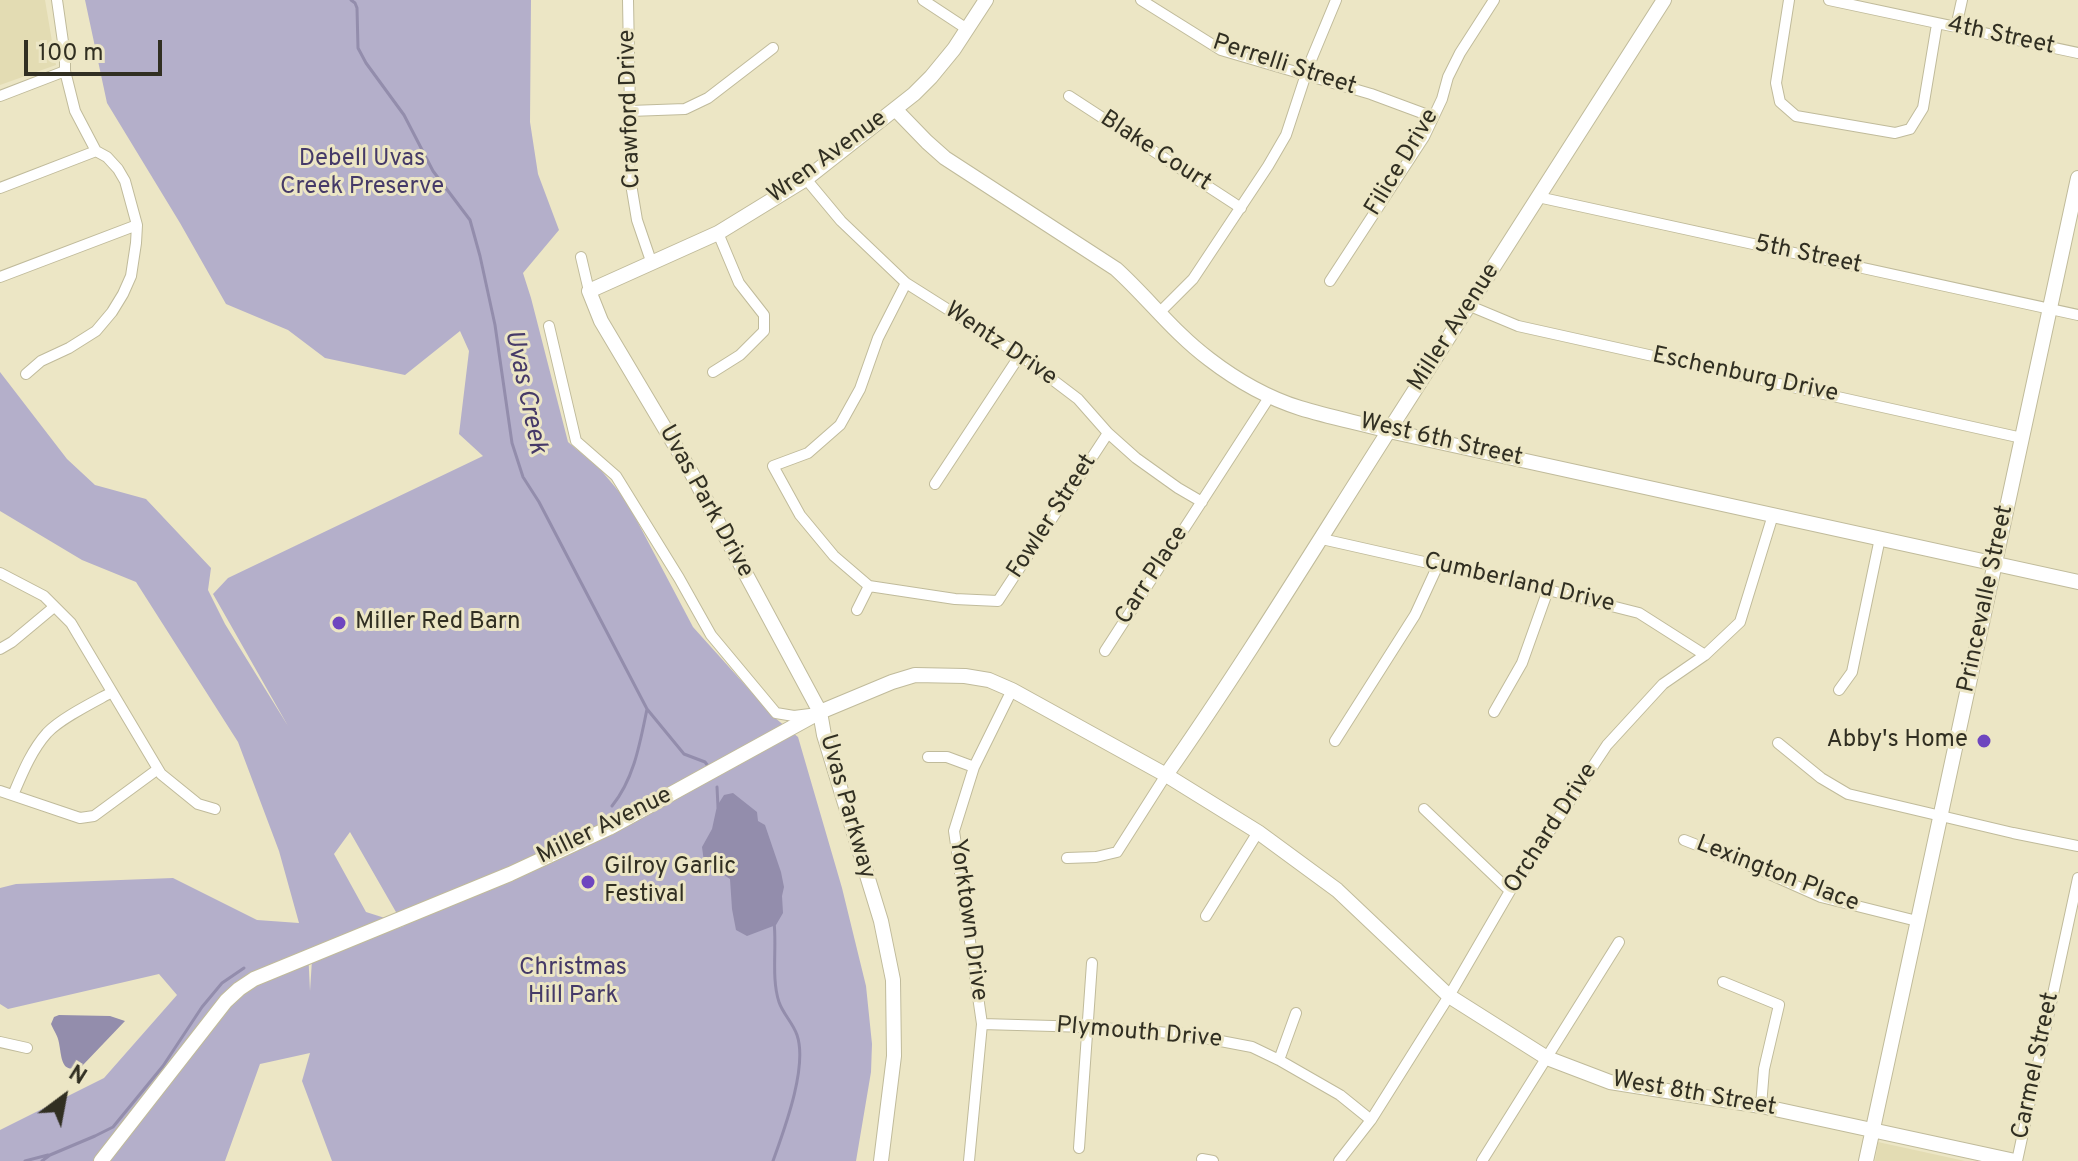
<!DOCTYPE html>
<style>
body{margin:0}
#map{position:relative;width:2078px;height:1161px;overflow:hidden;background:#ece6c5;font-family:Overpass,sans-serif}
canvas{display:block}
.north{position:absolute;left:24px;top:1057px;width:80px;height:80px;-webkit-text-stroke:6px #ece6c5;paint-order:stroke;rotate:32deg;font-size:22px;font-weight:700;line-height:32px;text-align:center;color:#312f22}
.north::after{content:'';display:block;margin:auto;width:28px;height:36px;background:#312f22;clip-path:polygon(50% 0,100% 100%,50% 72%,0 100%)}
.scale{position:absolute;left:24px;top:40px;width:138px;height:36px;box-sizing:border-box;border:4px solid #312f22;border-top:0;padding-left:10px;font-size:24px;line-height:28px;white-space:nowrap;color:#312f22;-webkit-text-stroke:6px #ece6c5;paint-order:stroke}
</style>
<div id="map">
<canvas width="2078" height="1161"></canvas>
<div class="north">N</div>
<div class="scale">100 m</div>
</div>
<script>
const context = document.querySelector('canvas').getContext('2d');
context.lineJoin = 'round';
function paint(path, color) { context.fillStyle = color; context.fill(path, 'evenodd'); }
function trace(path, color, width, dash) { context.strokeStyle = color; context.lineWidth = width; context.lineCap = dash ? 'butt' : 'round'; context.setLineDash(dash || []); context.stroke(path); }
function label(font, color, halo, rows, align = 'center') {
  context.font = font + ' Overpass,sans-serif'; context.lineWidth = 6; context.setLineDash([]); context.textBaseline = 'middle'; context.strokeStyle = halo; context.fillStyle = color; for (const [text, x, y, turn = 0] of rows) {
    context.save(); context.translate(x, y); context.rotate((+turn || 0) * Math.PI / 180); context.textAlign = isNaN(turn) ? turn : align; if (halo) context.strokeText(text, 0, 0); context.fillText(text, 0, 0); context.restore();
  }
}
paint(new Path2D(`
 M0,0h45l11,65 -56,20z
 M1878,1142l87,19h-90z`), '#e3dcb3');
paint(new Path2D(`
 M85,0h446l-1,122 8,52 21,56 -36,43 8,25 37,144 32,27 26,31 67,127 81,90 24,20 44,151 24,98 6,58 -1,28 -15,89h-524l-30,-80 8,-28 -50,11 -35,97h-225v-31l104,-52 73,-83 -18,-21 -151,35 -8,-5v-116l16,-4 157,-6 84,42 42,3 -20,-72 -41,-109 -102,-160 -54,-22 -82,-49v-139l67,87 28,26 51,14 65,69 -3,22 17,34 63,102 -75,-132 15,-16 255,-122 -24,-22 10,-83 -9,-20 -55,44 -80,-17 -37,-28 -62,-26 -46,-81 -73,-120zM350,832l54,94 -92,34 -2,31 -2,-42 80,-30 -22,-7 -32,-58z`), '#b4afca');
paint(new Path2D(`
 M733,793l24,19 1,9 7,4 16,47 3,15 -2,9 1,17 -7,12 -29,11 -11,-6 -4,-21 -2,-30 -26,-17 -2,-15 10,-18 5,-23 7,-11z
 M59,1015l51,1 15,5 -43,45c-21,9 -20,-7 -23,-23 -1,-7 -5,-12 -8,-19l3,-7z`), '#938dac');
trace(new Path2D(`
 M351,0l4,3 2,5 1,40 8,15 38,52 29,56 37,49 10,36 15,69 17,118 11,34 16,25 108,207 37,45 21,8 3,4
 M717,787l1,20
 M612,806c22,-27 28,-63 35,-97
 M25,1161l23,-6
 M42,1161l8,-6 45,-19 18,-9 50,-61 39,-59 20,-24 22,-15
 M773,1161c11,-31 35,-94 24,-126 -4,-12 -14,-21 -18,-33 -8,-24 -2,-55 -5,-80`), '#938dac', 3);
const street = new Path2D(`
 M628,0l2,111 -1,61 8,48 15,44
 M923,0l44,29
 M1141,0l80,50 150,44 62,23
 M1789,0l-13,83 4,19 16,14 99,17 15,-4 13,-21 14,-84
 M1829,0l249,53
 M1956,27l6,-27
 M0,96l65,-25
 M1069,96l172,112
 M630,111l55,-2 23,-11 65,-50
 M806,179l35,42 65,62 114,72 58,44 30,34 28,25 42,30 24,14
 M0,188l96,-37
 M1538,197l540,118
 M581,257l8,34
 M0,277l137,-52
 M1330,281l94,-144 18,-38 6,-22 12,-24 34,-53
 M906,283l-28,55 -18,51 -20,36 -32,28 -35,13 27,49 34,41 35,30 86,13 43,2 110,-168
 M1470,306l48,20 504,112
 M1160,312l33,-33 75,-113 18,-31 23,-70 27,-65
 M549,326l27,115 40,35 63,102 32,57 65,78 18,3 16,-2
 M713,372l27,-17 24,-24v-16l-25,-32 -21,-50
 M26,374l15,-13 28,-13 27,-17 16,-19 11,-18 8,-18 5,-33 1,-18 -12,-44 -7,-12 -11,-12 -11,-6 -21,-40 -10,-40v-15l-8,-56
 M935,484l85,-129
 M1322,539l226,51 91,23 66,42
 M0,573l44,23 27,27 90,151 37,30 17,5
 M857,610l12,-24
 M0,649l12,-7 42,-35
 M1105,651l165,-255
 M1839,690l13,-18 28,-134
 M1494,712l28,-49 26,-73
 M1335,741l80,-126 23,-50
 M1778,743l43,35 27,16 165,39 65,13
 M928,757h19l27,10
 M0,791l80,27 14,-2 64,-47
 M13,795c9,-21 18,-44 34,-62 14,-15 47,-31 65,-41
 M1424,809l86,82
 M1684,840l74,29 63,28 96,24
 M1067,858l29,-1 21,-5 49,-77
 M1206,916l52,-84
 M1723,982l56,23 -15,64 -3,37
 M982,1024l106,3 96,7 68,13 27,13 61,35 31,25
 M0,1042l27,6
 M1279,1060l17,-47
 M1079,1148l13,-185
 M1202,1159l11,2
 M969,1161l13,-137 -28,-193 20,-64 38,-77
 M1339,1161l32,-41 78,-124 61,-105 97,-146 56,-61 42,-29 35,-33 33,-107
 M1482,1161l137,-219
 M2017,1161l61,-283`);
const secondary = new Path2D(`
 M895,109l32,33 18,16 171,111c32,29 58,64 93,90 26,20 59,39 91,49 29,9 60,15 89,23l689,151
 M1166,775c79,-113 150,-230 224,-346 92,-143 183,-286 274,-429
 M101,1161l125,-160 13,-12 15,-10 256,-105 99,-46 211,-116 72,-30 23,-7 50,1 24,4 23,10 154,85 92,57 79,58 112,106 98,62 63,24 151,24 254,55
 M881,1161l13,-105 -1,-76 -12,-59 -57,-186 -4,-23 -128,-238 -91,-153 -12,-30 129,-58 88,-54 108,-85 17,-17 23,-28 32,-49
 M1866,1161l212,-983`);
trace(street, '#c0bb9b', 12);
trace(secondary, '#c0bb9b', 16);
trace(street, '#fff', 10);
trace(secondary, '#fff', 14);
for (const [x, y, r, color] of [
 [339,623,8,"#6e46bf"],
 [1984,741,8,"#6e46bf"],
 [588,882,8,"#6e46bf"]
]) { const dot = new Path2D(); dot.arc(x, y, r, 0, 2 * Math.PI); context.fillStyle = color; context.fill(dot); trace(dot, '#ece6c5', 3); }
label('24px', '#312f22', '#ece6c5', [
 ["4th Street",2001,37,12],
 ["Perrelli Street",1284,66,18],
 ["Crawford Drive",631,109,-92],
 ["Blake Court",1155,152,33],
 ["Wren Avenue",828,158,-36],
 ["Filice Drive",1403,163,-59],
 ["5th Street",1808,256,12],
 ["Miller Avenue",1455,328,-57],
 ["Wentz Drive",1000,345,34],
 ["Eschenburg Drive",1745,376,12],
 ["West 6th Street",1441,441,13],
 ["Uvas Park Drive",705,502,61],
 ["Fowler Street",1053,517,-57],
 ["Carr Place",1153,576,-57],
 ["Cumberland Drive",1519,584,13],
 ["Princevalle Street",1987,599,-78],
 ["Uvas Parkway",846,807,74],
 ["Miller Avenue",605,827,-26],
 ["Orchard Drive",1552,829,-57],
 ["Lexington Place",1777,875,21],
 ["Yorktown Drive",967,920,82],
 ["Plymouth Drive",1139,1034,5],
 ["Carmel Street",2037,1066,-78],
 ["West 8th Street",1694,1095,10]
]);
label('24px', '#453a68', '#ece6c5', [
 ["Debell Uvas",362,160],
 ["Creek Preserve",362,188],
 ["Christmas",573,969],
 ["Hill Park",573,997]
]);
label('24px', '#312f22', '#ece6c5', [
 ["Miller Red Barn",355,623],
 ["Abby's Home",1968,741,"right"],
 ["Gilroy Garlic",604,868],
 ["Festival",604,896]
], 'left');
label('italic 26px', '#463a68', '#ece6c5', [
 ["Uvas Creek",524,392,78]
]);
</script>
